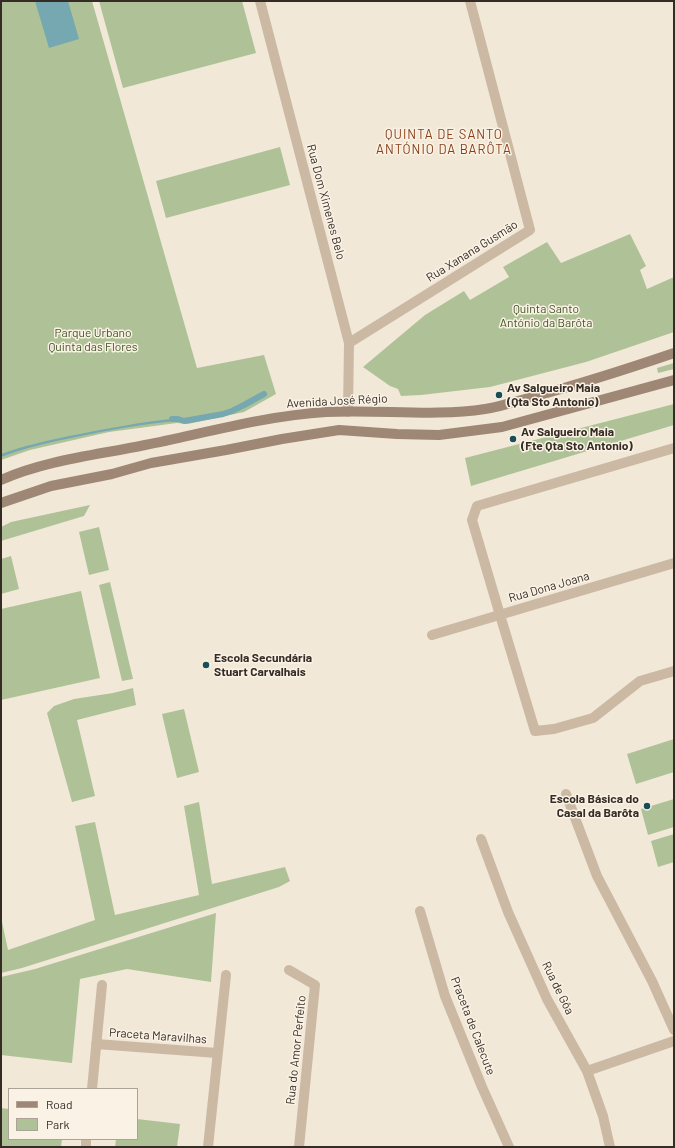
<!DOCTYPE html>
<meta charset="utf-8">
<style>
body{margin:0}
#map{position:relative;width:675px;height:1148px;overflow:hidden;background:#f2e8d8;font-family:Barlow,sans-serif}
canvas{display:block}
.frame{position:absolute;inset:0;border:2px solid #352c26;pointer-events:none}
.legend{position:absolute;left:8px;top:1088px;width:130px;height:52px;box-sizing:border-box;background:#faf2e4;border:1px solid #aba398;margin:0;padding:5px 7px;list-style:none;font-size:12px;color:#352c26}
.legend li{display:flex;align-items:center;gap:8px;height:20px}
.legend b{width:20px;border:1px solid #aba398}
</style>
<div id="map">
<canvas width="675" height="1148"></canvas>
<div class="frame"></div>
<ul class="legend">
<li><b style="height:5px;background:#9e8875"></b>Road</li>
<li><b style="height:11px;background:#afc297"></b>Park</li>
</ul>
</div>
<script>
const context = document.querySelector('canvas').getContext('2d');
context.lineJoin = 'round';
function paint(path, color) { context.fillStyle = color; context.fill(path, 'evenodd'); }
function trace(path, color, width, dash) { context.strokeStyle = color; context.lineWidth = width; context.lineCap = dash ? 'butt' : 'round'; context.setLineDash(dash || []); context.stroke(path); }
function label(font, color, halo, rows, align = 'center') {
  context.font = font + ' Barlow,sans-serif'; context.lineWidth = 3; context.setLineDash([]); context.textBaseline = 'middle'; context.strokeStyle = halo; context.fillStyle = color; for (const [text, x, y, turn = 0] of rows) {
    context.save(); context.translate(x, y); context.rotate((+turn || 0) * Math.PI / 180); context.textAlign = isNaN(turn) ? turn : align; if (halo) context.strokeText(text, 0, 0); context.fillText(text, 0, 0); context.restore();
  }
}
paint(new Path2D(`
 M1,1h91l105,367 67,-13 12,39 -32,18 -56,12 -11,-1 -68,9 -79,18 -29,10z
 M99,1h143l14,52 -133,35z
 M280,147l10,38 -124,33 -10,-37z
 M630,234l16,32 -6,4 7,19 27,-12v55l-88,30 -96,25 -69,8 -20,1 -3,-7 -8,-3 -27,-19 62,-52 39,-24 6,9 39,-23 -6,-10 44,-25 14,21z
 M674,363v6l-16,4 -1,-5z
 M674,404v21l-203,61 -6,-28z
 M90,505l-6,11 -83,25v-14l10,-5z
 M99,527l10,43 -20,5 -10,-43z
 M11,556l8,33 -18,5v-35z
 M110,582l23,97 -11,2 -23,-96z
 M81,591l19,87 -99,22v-91z
 M133,688l3,17 -59,15 18,76 -23,6 -25,-89 7,-7 20,-7 39,-6z
 M184,709l15,63 -22,6 -15,-64z
 M674,739v33l-38,12 -9,-30z
 M674,799v28l-26,8 -7,-26z
 M199,802l13,82 73,-17 5,14 -11,6 -257,81 -21,5v-56l7,33 87,-30 -20,-94 20,-4 20,93 84,-20 -15,-89z
 M674,834v28l-16,5 -7,-26z
 M216,913l-5,69 -84,-13 -47,10 -8,84 -71,-8v-78l34,-8z
 M1,1108l8,1v30h53l-1,8h-60z
 M137,1119l43,5 -3,23h-62l1,-8h21z`), '#afc297');
paint(new Path2D(`
 M35,1h33l11,38 -30,9z
 M178,418h2l1,3h-4c-34,3 -68,9 -101,16 -26,5 -51,11 -75,20v-3c22,-8 45,-13 68,-18 36,-7 72,-14 109,-18z`), '#75a8b0');
trace(new Path2D(`
 M172,419h6l6,2 39,-7 9,-3 12,-6 20,-11`), '#75a8b0', 6);
trace(new Path2D(`
 M500,615l-28,-95 5,-14 197,-58`), '#cbb9a3', 10);
trace(new Path2D(`
 M260,1l89,342 -1,69
 M349,343l181,-113 -60,-229
 M500,615l35,116 19,-2 39,-11 47,-37 34,-10
 M432,635l242,-72
 M566,794l31,82 55,105 22,49
 M481,839l27,73 39,87 40,72 16,45 7,31
 M420,911l25,85 37,91 27,60
 M289,970l26,15 -16,162
 M96,1044l121,9
 M587,1071l87,-30
 M92,1089l10,-104
 M86,1147v-8
 M208,1147l18,-172`), '#cbb9a3', 10);
trace(new Path2D(`
 M1,480c45,-20 96,-25 144,-35 60,-12 119,-29 181,-33 52,-3 108,5 159,-3 16,-2 31,-8 47,-12 48,-13 95,-28 142,-44
 M1,503l50,-17 61,-12 39,-11 75,-13 56,-11 57,-9 58,4 42,1 63,-8 172,-47`), '#9e8875', 10);
for (const [x, y, r, color] of [
 [499,395,4,"#194e58"],
 [513,439,4,"#194e58"],
 [206,665,4,"#194e58"],
 [647,806,4,"#194e58"]
]) { const dot = new Path2D(); dot.arc(x, y, r, 0, 2 * Math.PI); context.fillStyle = color; context.fill(dot); trace(dot, '#faf2e4', 1.5); }
label('12px', '#352c26', '#faf2e4', [
 ["Rua Dom Ximenes Belo",326,202,75],
 ["Rua Xanana Gusmão",472,251,-32],
 ["Avenida José Régio",337,401,-3],
 ["Rua Dona Joana",549,587,-16],
 ["Rua de Gôa",558,988,64],
 ["Praceta de Calecute",473,1026,69],
 ["Praceta Maravilhas",158,1036,4],
 ["Rua do Amor Perfeito",296,1050,-84]
]);
label('12px', '#405528', '#faf2e4', [
 ["Quinta Santo",546,309],
 ["António da Barôta",546,323],
 ["Parque Urbano",93,333],
 ["Quinta das Flores",93,347]
]);
label('bold 12px', '#352c26', '#faf2e4', [
 ["Av Salgueiro Maia",507,388],
 ["(Qta Sto Antonio)",507,402],
 ["Av Salgueiro Maia",521,432],
 ["(Fte Qta Sto Antonio)",521,446],
 ["Escola Secundária",214,658],
 ["Stuart Carvalhais",214,672],
 ["Escola Básica do",639,799,"right"],
 ["Casal da Barôta",639,813,"right"]
], 'left');
context.letterSpacing = '1px';
label('13px', '#88401b', '#faf2e4', [
 ["QUINTA DE SANTO",444,135],
 ["ANTÓNIO DA BARÔTA",444,150]
]);
context.letterSpacing = '0px';
</script>
